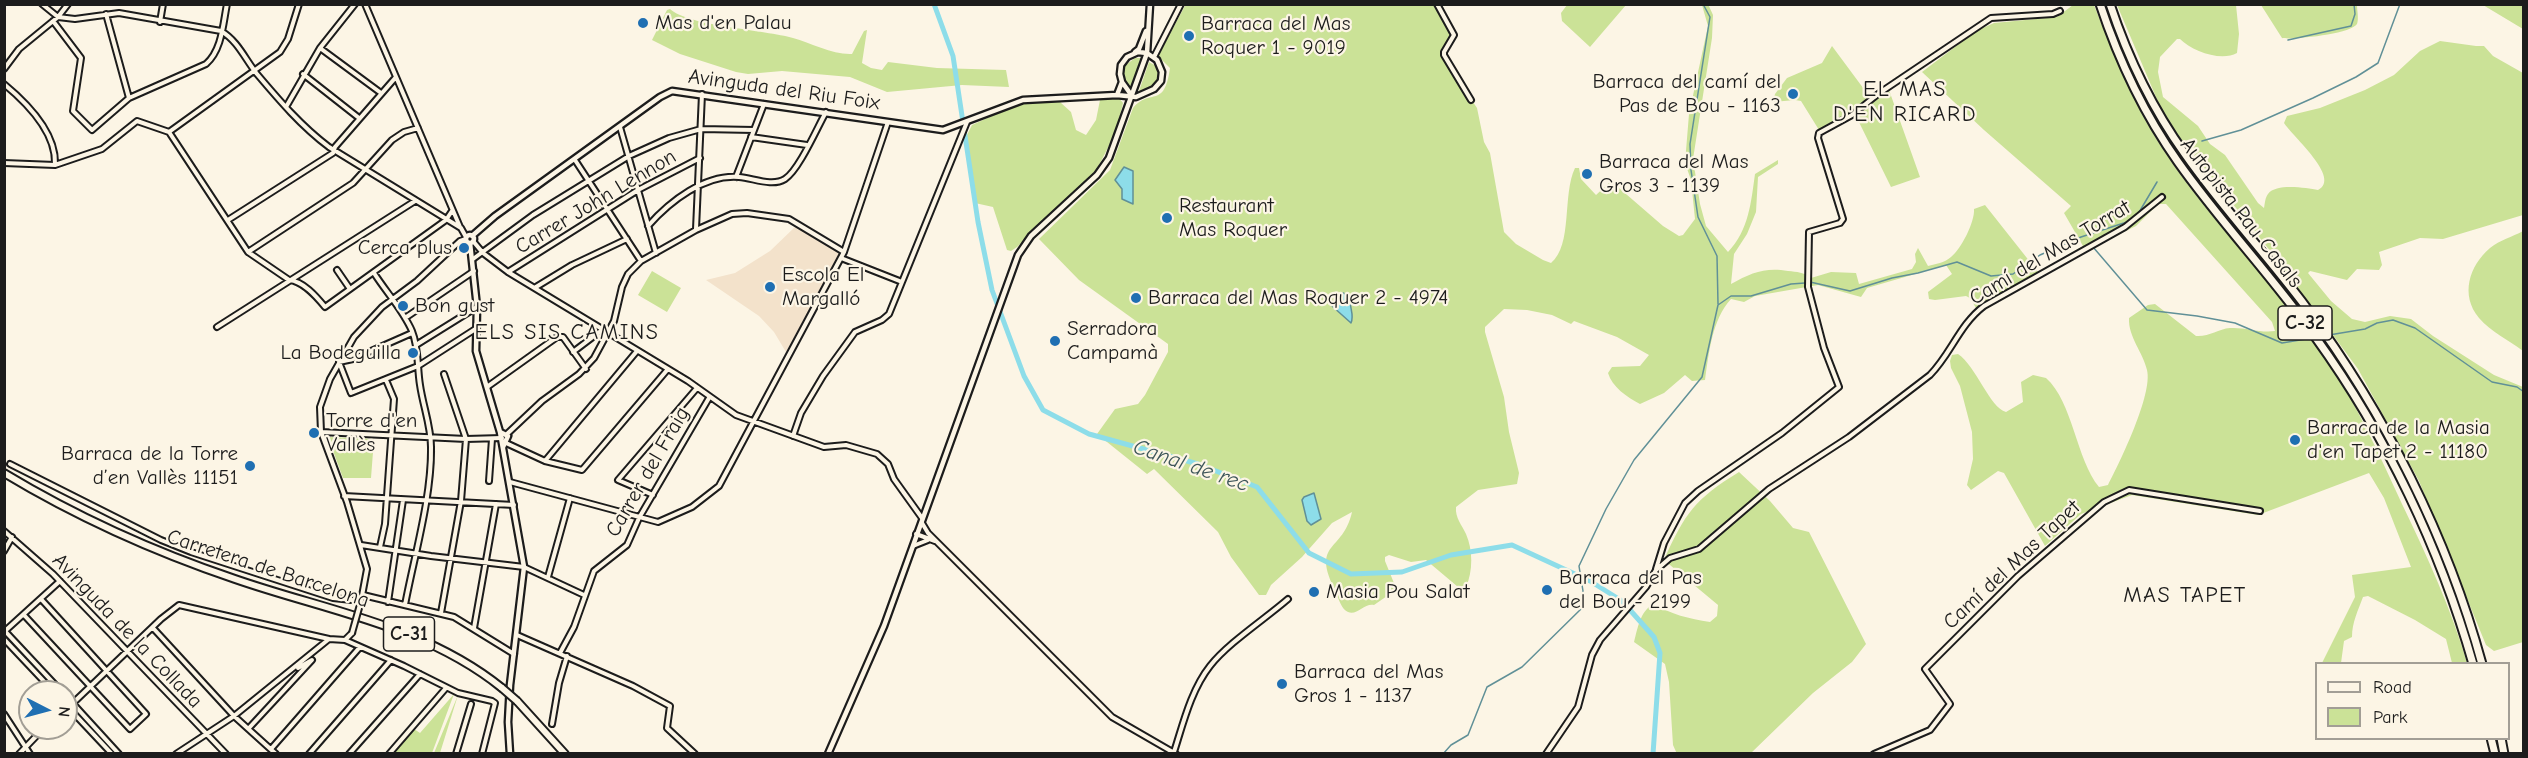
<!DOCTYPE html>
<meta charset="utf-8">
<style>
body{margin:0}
#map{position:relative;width:2528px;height:758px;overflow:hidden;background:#fcf5e5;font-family:"Comic Neue",sans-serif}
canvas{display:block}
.frame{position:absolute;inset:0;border:6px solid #1c1c1c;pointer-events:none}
.legend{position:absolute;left:2315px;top:662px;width:195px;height:78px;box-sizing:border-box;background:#fcf5e5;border:2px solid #a29e95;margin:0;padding:8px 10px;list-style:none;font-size:18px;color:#1c1c1c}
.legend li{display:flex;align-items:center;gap:12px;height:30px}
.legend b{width:30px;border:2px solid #a29e95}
.north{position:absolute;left:18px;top:680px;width:60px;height:60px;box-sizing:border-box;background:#fcf5e5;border:2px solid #a29e95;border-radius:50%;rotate:96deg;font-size:16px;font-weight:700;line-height:24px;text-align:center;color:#1c1c1c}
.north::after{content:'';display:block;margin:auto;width:21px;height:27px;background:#1f6fb2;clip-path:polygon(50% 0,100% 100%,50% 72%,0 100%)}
</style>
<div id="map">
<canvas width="2528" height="758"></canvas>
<div class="frame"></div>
<ul class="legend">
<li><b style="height:8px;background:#fcf5e5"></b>Road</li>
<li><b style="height:16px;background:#cbe297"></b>Park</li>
</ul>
<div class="north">N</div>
</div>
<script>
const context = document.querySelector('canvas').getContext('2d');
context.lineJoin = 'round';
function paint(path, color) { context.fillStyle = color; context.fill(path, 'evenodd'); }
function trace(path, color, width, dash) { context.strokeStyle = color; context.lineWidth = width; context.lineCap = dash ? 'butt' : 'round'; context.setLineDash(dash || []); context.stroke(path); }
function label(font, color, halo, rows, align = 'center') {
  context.font = font + ' "Comic Neue",sans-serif'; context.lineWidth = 4.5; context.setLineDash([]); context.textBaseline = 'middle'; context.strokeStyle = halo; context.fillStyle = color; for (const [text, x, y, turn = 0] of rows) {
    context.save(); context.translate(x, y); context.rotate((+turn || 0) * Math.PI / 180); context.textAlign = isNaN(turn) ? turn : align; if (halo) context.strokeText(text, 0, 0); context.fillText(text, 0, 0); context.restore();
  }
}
paint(new Path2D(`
 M796,226l44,28 -54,98 -12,-20 -15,-16 -53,-36 29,-7 35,-22z`), '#f3e2cb');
paint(new Path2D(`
 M1186,4l249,1 17,30 -11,19 36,54 7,34 6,11 14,79 12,12 27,16 8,3c22,-18 11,-68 24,-95h4l2,11 15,16 15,-14 52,45 16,10 4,-1 12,-16 -4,-39 -6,-17 4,-49 19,-88 -6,-21 6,-1 5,11 -1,23 -19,121 7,45 6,22 22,26c21,-22 23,-50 27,-78l23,-14v4l-20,13 -2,35 -9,22 -13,20 -3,30c20,-11 34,-17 57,-13 9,1 16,1 23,7l20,-6 25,1 3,11 53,-15 4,-7 -1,-8 3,-6 10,18c8,-2 16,-3 23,-9 10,-8 24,-35 23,-48l11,-4 53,67 45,-26 -19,-33 7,-7 -87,-76 -62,-58 54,-41 18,-8 63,-6 16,-12h21c18,46 37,93 63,135 50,80 121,144 172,223 29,44 51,93 73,141 25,52 49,104 65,159h-15l-6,-24 -31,-19 -47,-24 -5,1c-5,14 -11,25 -11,40l-8,4 -3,22h-19l33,-66 -3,-22 59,-8 -27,-69 -15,-25 -111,42 -126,-20 -51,19 -36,32 -41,-73 -6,-2 -27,19 -4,-5 6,-26 -1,-27 -12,-46 -9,-18 -1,-7 2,-6 6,-1c18,12 32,54 48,58l17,-10 -2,-20 12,-7 13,3c27,24 30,81 53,109l9,-2c12,-23 45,-91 39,-115 -4,-18 -19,-33 -18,-52l19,-13 7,-1 41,32c13,1 22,-7 34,-8 15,-1 29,5 45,3l-3,-9 -106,-118h-8l-22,22 -55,27 -102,60 -9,-15 -4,-2 -31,4 -6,-1 -1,-7 24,-18 -6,-9 -79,23 -6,9 -43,-12 -63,11 -11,6 -13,-3c-19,21 -22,53 -26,81l-13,1 -7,-6 -21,18 -24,11c-13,-7 -28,-17 -32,-31l4,-6 28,-1 9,-11 -32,-18 -43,-16 -3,3 -19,-9 -25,-5 -23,-1 -19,18v5l19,65 5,35 10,41 -2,11 -39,6 -22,17c-1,11 6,18 10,27 7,16 7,37 0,53h-8l-32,-27 -15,2 -22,-7 -4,2v4l13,32 -8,1 -16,11c-10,-2 -17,11 -26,7 -6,-2 -10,-14 -12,-20 -26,-51 7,-39 16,-80l-20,11 -30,34 -31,28 -5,10h-7l-28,-38 -13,-25 -64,-63 -7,5 -50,-40 18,-25 23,-5 7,-9 23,-43v-8l-89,-64 -40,-41 71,-69 23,-62c18,-21 31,2 37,-40l-12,-12z
 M1567,5v-1l59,1 -36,42 -28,-26 -1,-8z
 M2117,5h119l3,29 -2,19c-16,9 -45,-2 -57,-14h-3l-17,18 -2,15 5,25 35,29 12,18 15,11 33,48 6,5c1,-5 1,-10 4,-14 8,-11 38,-6 50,-4 24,-12 -26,-54 -34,-67l3,-7 33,-8 45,-18 29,-15 26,-24 20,-10 36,5h8l9,10 30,17v142l-80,24 -23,-1 -41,14 3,13 -3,5 -22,-1 -10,11 -37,-9 -2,2 23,28 21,18 13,3 25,-6 21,3 22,17 61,39 29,12v255l-29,9 -8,-6 -67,-164 -61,-112 -79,-107 -101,-127 -19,-31z
 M2261,5h96c0,5 2,14 0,19 -6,10 -64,16 -75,14z
 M2483,5h40v24z
 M670,9c18,17 96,21 123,29 18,5 40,17 59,16l12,-23 3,-1 -5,33 9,5 11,2 6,-8 49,6 69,2 3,17 -47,-2 -75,7 -37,-15 -68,-6 -34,3 -12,-2 -56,-18 -28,-14 15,-30z
 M1832,46l40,54 17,-10 31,87 -29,10 -38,-77 -34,20 -18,-29 -6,-1 -22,2 2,-8 12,-16 35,-15z
 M1135,58h6l-10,28c-8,-5 -9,-10 -8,-19z
 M1149,62l9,5c3,14 -6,23 -19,24z
 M1115,98h4l4,5 -7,29 -19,37 -80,78 -6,4 -4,-1 -14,-43 -18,-4 -11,-62 8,-16 48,-22 40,-1 11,10 5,18 10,5 10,-15 4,-20z
 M2523,231v120c-14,-11 -32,-19 -44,-33 -19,-23 -10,-52 11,-70 10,-8 22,-11 33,-17z
 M652,271l29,17 -14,24 -29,-17z
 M328,437l46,2 -3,39h-28z
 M1739,472l31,29 23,27 16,4 57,112 -14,18 -39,31 -62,60 -74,1 -4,-9 -4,-63 -4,-18 -31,-22c4,-15 6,-30 19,-38 18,10 36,15 57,18l7,-6 1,-11 -54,-45c21,-47 31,-61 75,-88z
 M454,694l-22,59h-39l21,-24 6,4z
 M458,695l-18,58h-6z`), '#cbe297');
const water = new Path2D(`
 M1124,167l9,4v33l-11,-5v-10l-7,-9z
 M1343,293l8,4c-3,9 4,17 0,26l-19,-17z
 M1314,493l7,26 -10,6 -4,-4 -5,-21 2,-3z`);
paint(water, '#8ddde9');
trace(water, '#609097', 1.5);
trace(new Path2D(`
 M1703,4l7,13 -20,127 1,26 7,47 19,39 1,48
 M2288,40l63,-14 4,-12 -1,-10
 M2202,141l39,-11 72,-32 43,-21 22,-14 22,-59
 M2138,214l19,-32
 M2093,247l54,63 50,6 38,7 47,20 30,-5
 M1810,282l40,9 42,-13 26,-5 39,-11 34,14 22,-2 27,-19 41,-18 49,-16
 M2329,335l36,-6 12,-6 16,-3 22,8 77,54 25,5 7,5
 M1443,754l8,-9 17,-10 19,-48 35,-20 59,-58 2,-18 -4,-25 27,-57 28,-49 68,-83 16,-72 13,-9h20l40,-12 14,-1`), '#609097', 1.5);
trace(new Path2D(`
 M934,4l19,52 25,166 14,68 32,86 19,34 46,24 109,30 59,23 52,66 42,21 51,-2 49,-17 61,-10 78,36 32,20 32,36 6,16 -7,101`), '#8ddde9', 5);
const minor = new Path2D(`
 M42,4l16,13 17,2 44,-6 102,18c17,10 24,28 36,43 22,26 44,52 72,73l132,81 5,9
 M365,4l95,223
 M1437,4l17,31 -10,17v3l27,45
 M106,14l23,84
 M53,21l28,37 -8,53 19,19 37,-32 77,-34c16,-14 17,-40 21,-60
 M160,22l3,-18
 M320,48l61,45
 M1154,57l27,-53
 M4,69l15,-20 39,-32 10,-13
 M303,74l56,44
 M4,84c23,19 52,49 51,80
 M286,107l34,-59 35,-44
 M620,127l36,126
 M169,132l79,120 41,28c14,1 27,16 36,27l121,-87 6,-9
 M751,137l56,8
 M575,160l66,101
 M4,163l51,2 47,-16 35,-28 32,11 111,-80 8,-13 11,-35
 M736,177l28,-73
 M228,220l105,-67 2,-6 61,-70
 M648,226c22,-25 57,-52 91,-49 14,1 33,10 46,2 14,-9 32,-51 41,-67
 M696,229l6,-135
 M473,241l10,12 25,19 180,109 48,34 88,32 22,-2 31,9 11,10 6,15 28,39
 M248,252l105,-69 39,-43 12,-8 14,-4
 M841,258l61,24
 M473,259l60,-44 96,-59 40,-18 32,-9 53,1
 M337,270l13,19
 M508,272l130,-82 62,-32
 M374,273c12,19 29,37 38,58 7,17 5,36 8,54 3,21 11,41 11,62 1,49 -17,110 -26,158
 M536,287l36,-22 55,-26
 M405,318l69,-47
 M217,327l198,-126
 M412,333l-59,26 -14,3 12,31 67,-27 59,-38
 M416,345l61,-38
 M573,352l29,-22
 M487,387l70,-50h6l23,32
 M321,432l145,7 36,-1
 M507,434l35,-33 37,-27 15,-16 20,-37 8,-34 6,-13 13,-13 55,-31 36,-16 15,-1 42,6 55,33
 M793,436l8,-23 22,-37 32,-44 27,-12 7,-6 78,-192
 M506,443l39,18 37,9 86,-101
 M545,461l92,-110
 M10,464l151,76 30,12 142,46 28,3 6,-32 -20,-67 -26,-70 -1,-25 10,-28 24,-42 28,-30 35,-26 43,-40 6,-2
 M489,481l3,-42
 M510,482l148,40 34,-15 27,-21 125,-234 44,-130
 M653,495l-35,-15 79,-92
 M344,496l170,9
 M922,523l6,10 184,184 64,37
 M4,531l49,43 173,180
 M916,534l19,7
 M361,545l70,11 93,11 60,28
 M913,546l15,-6
 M380,547l5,-23 9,-125 -8,-19
 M4,551l8,-14
 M1656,569l8,-26 21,-40 13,-12 84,-58 57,-46 -15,-39 -16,-61 1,-55 31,-9 3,-4 -25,-81 1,-5 33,-18 26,-21 113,-76 62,-4 7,-3
 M548,577l22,-79
 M363,595l91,22 60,37
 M388,602l15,-102
 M441,613l20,-112 5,-62 -22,-65
 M24,615l106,114 16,-15 -105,-115
 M153,628l81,88 42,38
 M474,628l22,-124
 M4,630l58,62
 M5,631l55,-50
 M517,635l116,51 37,20 -3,22 28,26
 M4,639l50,53
 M345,640l59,26 54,27 34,8 3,2 -13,51
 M560,653l14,-26 20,-56 33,-26 12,-27 70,-120
 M66,696l53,58
 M73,703l88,-84 18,-14 150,34
 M66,705l46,49
 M4,714l26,40
 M552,724l7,-41 8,-27
 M249,728l63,-68 -14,8
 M271,749l89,-102
 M1174,752c9,-28 17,-62 36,-86 18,-23 55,-47 78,-67
 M19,754l25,-26
 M176,754l58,-38 95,-77 16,1 7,-7
 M309,754l82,-94
 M349,754l71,-80
 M389,754l57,-66
 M456,754l15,-50
 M1546,754l32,-47 14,-52 8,-15 46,-53 10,-17 14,-12 29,-9 70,-60 80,-52 81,-62c21,-21 29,-50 54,-69l141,-79 37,-30
 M1874,754l56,-24 20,-26 -25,-35 93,-93 86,-74 25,-12 131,21`);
const tertiary = new Path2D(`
 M1135,52l4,-3 7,-18
 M1122,82l10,14
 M466 239a4 4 0 1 1 8 0a4 4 0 1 1-8 0Z
 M472,236l23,-20 165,-119 12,-6 271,39 80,-30 94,-5 19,2 18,-8 7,-8 1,-9 -5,-12 -10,-7 -9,-1 -11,5 -6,8 -1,9 2,8 -5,13
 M470,243l7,64 -1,44 24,81 24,135 -14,118 -2,37 2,32
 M500,432l8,4 -5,11
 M828,754l56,-128 134,-371 13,-19 66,-61 12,-17 38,-105 3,-49`);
const trunk = new Path2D(`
 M4,473c73,44 151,79 231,106 92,32 189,46 267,109
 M517,701l48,53`);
const motorway = new Path2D(`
 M2100,4c19,57 44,110 78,158 43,61 95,115 138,176 70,97 124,210 157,326
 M2110,4c18,54 42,104 75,150 37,53 82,101 121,153 79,107 141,229 176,357
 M2491,738l4,16
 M2501,738l3,16`);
trace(minor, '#1c1c1c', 8);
trace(tertiary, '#1c1c1c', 9);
trace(trunk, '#1c1c1c', 10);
trace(motorway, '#1c1c1c', 11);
trace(minor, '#fcf5e5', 4);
trace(tertiary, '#fcf5e5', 4.5);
trace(trunk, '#fcf5e5', 6);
trace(motorway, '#fcf5e5', 7);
const minorBridge = new Path2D(`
 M352,633l9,-32`);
const trunkBridge = new Path2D(`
 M502,688l15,13`);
trace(minorBridge, '#1c1c1c', 8, []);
trace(trunkBridge, '#1c1c1c', 10, []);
trace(minorBridge, '#fcf5e5', 4);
trace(trunkBridge, '#fcf5e5', 6);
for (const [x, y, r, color] of [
 [643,23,6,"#1f6fb2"],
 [1189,36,6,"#1f6fb2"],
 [1793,94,6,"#1f6fb2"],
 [1587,174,6,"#1f6fb2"],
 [1167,218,6,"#1f6fb2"],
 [464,248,6,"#1f6fb2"],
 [770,287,6,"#1f6fb2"],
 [1136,298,6,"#1f6fb2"],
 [403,306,6,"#1f6fb2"],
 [1055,341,6,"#1f6fb2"],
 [413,353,6,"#1f6fb2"],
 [314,433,6,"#1f6fb2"],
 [2295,440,6,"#1f6fb2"],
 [250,466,6,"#1f6fb2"],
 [1547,590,6,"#1f6fb2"],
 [1314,592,6,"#1f6fb2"],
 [1282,684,6,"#1f6fb2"]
]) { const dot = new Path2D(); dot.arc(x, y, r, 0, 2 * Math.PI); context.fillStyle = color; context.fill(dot); trace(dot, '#fcf5e5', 2); }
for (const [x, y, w] of [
 [2305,323,54],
 [409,634,51]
]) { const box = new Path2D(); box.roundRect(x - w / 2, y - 17, w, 34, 4.5); context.fillStyle = '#fcf5e5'; context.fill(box); trace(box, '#1c1c1c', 1.5); }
label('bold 20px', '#1c1c1c', null, [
 ["C-32",2305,323],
 ["C-31",409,634]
]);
label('21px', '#1c1c1c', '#fcf5e5', [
 ["Mas d'en Palau",655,23],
 ["Barraca del Mas",1201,24],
 ["Roquer 1 - 9019",1201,48],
 ["Barraca del camí del",1781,82,"right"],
 ["Pas de Bou - 1163",1781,106,"right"],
 ["Barraca del Mas",1599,162],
 ["Gros 3 - 1139",1599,186],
 ["Restaurant",1179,206],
 ["Mas Roquer",1179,230],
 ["Cerca plus",452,248,"right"],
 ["Escola El",782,275],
 ["Margalló",782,299],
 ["Barraca del Mas Roquer 2 - 4974",1148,298],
 ["Bon gust",415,306],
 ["Serradora",1067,329],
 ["Campamà",1067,353],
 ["La Bodeguilla",401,353,"right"],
 ["Torre d'en",326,421],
 ["Vallès",326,445],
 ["Barraca de la Masia",2307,428],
 ["d'en Tapet 2 - 11180",2307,452],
 ["Barraca de la Torre",238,454,"right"],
 ["d’en Vallès 11151",238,478,"right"],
 ["Barraca del Pas",1559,578],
 ["del Bou - 2199",1559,602],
 ["Masia Pou Salat",1326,592],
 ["Barraca del Mas",1294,672],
 ["Gros 1 - 1137",1294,696]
], 'left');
label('21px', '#1c1c1c', '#fcf5e5', [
 ["Avinguda del Riu Foix",784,90,8],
 ["Carrer John Lennon",596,202,-31],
 ["Autopista Pau Casals",2241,213,52],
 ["Camí del Mas Torrat",2050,253,-31],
 ["Carrer del Fraig",648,472,-60],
 ["Camí del Mas Tapet",2012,565,-43],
 ["Carretera de Barcelona",268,569,18],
 ["Avinguda de la Collada",127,631,46]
]);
context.letterSpacing = '1.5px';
label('22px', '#1c1c1c', '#fcf5e5', [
 ["EL MAS",1905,90],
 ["D'EN RICARD",1905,115],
 ["ELS SIS CAMINS",567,333],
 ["MAS TAPET",2185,596]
]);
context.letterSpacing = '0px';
label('italic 22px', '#3e565a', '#fcf5e5', [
 ["Canal de rec",1191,466,19]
]);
</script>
